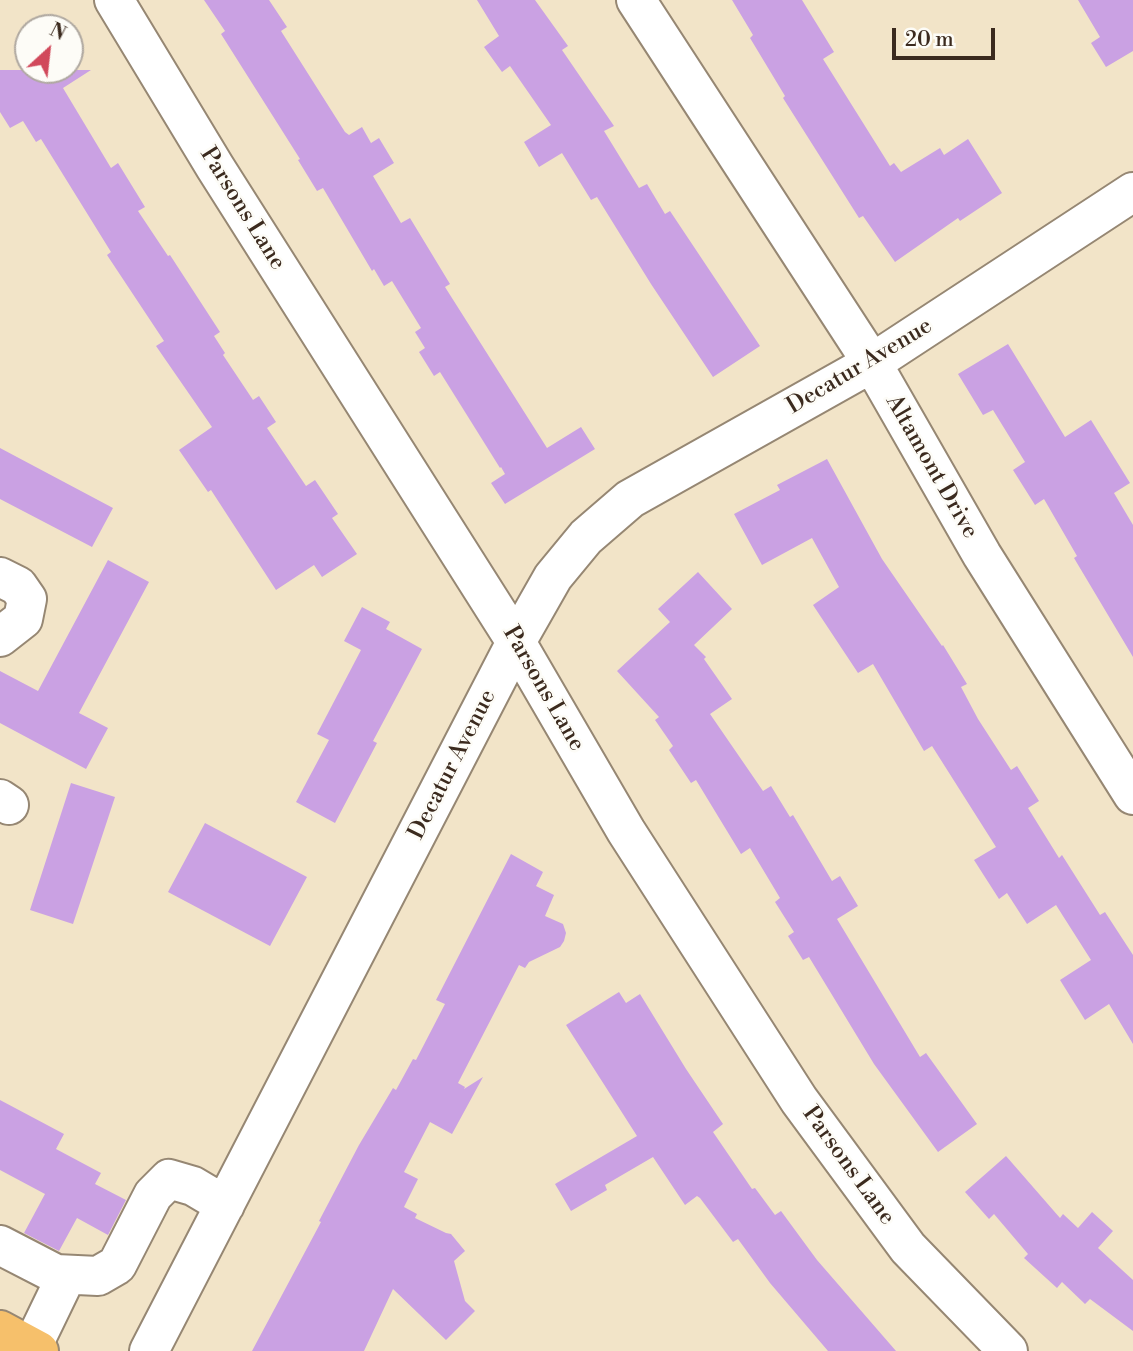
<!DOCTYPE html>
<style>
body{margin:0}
#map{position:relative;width:1133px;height:1351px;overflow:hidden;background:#f2e4c8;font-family:"Libre Bodoni",serif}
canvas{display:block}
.north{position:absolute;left:14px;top:14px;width:70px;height:70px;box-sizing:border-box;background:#fdfcf7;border:2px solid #afa8a0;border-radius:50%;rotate:27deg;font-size:19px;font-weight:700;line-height:28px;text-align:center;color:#3b2a1e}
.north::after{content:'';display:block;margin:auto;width:24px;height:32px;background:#d1495b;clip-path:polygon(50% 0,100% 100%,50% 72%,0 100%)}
.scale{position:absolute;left:892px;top:28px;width:103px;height:32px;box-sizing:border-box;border:4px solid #3b2a1e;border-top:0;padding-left:9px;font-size:21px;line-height:24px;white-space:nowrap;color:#3b2a1e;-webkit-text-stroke:5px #fdfcf7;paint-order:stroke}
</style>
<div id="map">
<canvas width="1133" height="1351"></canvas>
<div class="north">N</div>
<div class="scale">20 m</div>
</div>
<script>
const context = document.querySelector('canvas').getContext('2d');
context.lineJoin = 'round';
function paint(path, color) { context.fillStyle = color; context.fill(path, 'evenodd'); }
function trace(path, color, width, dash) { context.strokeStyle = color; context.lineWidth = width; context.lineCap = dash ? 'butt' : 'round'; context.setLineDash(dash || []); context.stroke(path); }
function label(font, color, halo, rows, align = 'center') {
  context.font = font + ' "Libre Bodoni",serif'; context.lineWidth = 5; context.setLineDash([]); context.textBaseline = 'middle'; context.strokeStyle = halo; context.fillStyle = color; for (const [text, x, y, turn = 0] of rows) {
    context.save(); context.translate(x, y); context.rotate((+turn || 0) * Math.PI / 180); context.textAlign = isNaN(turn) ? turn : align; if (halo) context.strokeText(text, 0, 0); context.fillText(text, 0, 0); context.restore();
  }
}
paint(new Path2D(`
 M204,0h65l18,27 -6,4 64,101 4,3 13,-8 9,16 8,-5 15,25 -21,13 28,47 9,-5 40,66 -5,3 102,161 34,-21 14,22 -90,55 -14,-21 14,-9 -4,-7 -1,1 -60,-96 -6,4 -15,-24 6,-4 -10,-16 6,-4 -29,-47 -8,5 -10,-17 -2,2 -49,-83 -6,3 -19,-31 2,-1 -79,-125 4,-3z
 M477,0h58l33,46 -6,4 52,76 -10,5 35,57 8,-4 18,30 5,-3 90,135 -47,31 -62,-93 -54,-87 -6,3 -29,-47 -23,14 -15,-25 27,-17 -41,-59 -8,6 -18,-25 15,-11z
 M732,0h70l32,52 -11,7 67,107 4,-3 7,9 39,-24 4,7 24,-16 34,54 -42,28 -2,-3 -63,44 -32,-46 -4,2 -76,-120 2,-2 -35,-58 3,-3z
 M1078,0h55v51l-27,16 -15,-24 9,-6z
 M0,70h91l-28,18 48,80 7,-5 27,44 -7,4 30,45 2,-1 50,77 -6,4 11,17 -2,2 30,45 6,-4 17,26 -9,6 39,58 9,-6 23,34 -6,4 25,36 -35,23 -8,-12 -38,25 -65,-100 -3,2 -29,-42 33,-23 -56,-81 8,-5 -57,-86 4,-3 -70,-113 -5,3 -13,-21 -13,7 -10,-16z
 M1008,344l57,93 26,-17 39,63 -16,10 19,32v132l-59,-99 3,-2 -33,-57 -9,6 -22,-35 12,-8 -32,-52 -10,5 -25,-41z
 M0,448l113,60 -21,39 -92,-48z
 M827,459l55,100 60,87 1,-1 24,39 -6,3 17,32 33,51 6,-4 22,35 -11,7 31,50 3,-3 38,60 5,-3 28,43v89l-24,-40 -24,16 -25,-40 31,-20 -35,-55 -29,19 -20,-31 -8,6 -25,-39 22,-13 -64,-101 -8,5 -51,-87 -15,9 -45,-68 26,-18 -27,-49 -50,27 -28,-51 46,-24 -3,-5z
 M108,560l41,22 -70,131 29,15 -22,41 -86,-46v-52l38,20z
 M698,572l34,37 -38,36 12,12 -2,2 28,40 -22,15 53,77 8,-5 19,31 3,-2 39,66 8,-5 18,30 -21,13 83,138 6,-4 51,71 -39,28 -64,-88 -65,-107 -6,3 -15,-24 6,-4 -19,-30 5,-4 -30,-50 -9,6 -45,-74 -5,3 -22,-33 4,-4 -18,-26 4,-3 -42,-46 53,-49 -12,-13z
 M362,607l28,15 -4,7 36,20 -49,92 4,2 -42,80 -39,-21 33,-62 -12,-6 44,-84 -17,-9z
 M71,783l44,14 -42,127 -43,-14z
 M205,823l102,54 -37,69 -102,-54z
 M511,854l32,18 -7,14 18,9 -9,21 18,8 3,9 -2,8 -4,6 -31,15 -4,6 -6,-3 -61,118 7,4 -1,2 19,-12 -31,57 -22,-12 -26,50 14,7 -14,28 13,7 -2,4 31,15 5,1 14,17 -11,10 11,40 10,10 -29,29 -53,-51 -29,62h-112l69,-129 -2,-1 40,-76 34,-57 3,2 17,-31 3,1 29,-56 -9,-4z
 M619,992l7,11 14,-9 46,75 37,55 -10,8 39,57 3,-1 20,27 6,-4 36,49 79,91h-68l-58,-68 -32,-44 -5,3 -33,-44 -3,-2 -12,9 -32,-48 -48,28 2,5 -36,21 -16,-27 82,-48 -71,-111z
 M0,1100l64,34 -8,15 45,24 -6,11 31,16 -18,35 -31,-17 -18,33 -35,-18 21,-39 -45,-24z
 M1006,1156l54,62 3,-4 15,14 14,-16 21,19 -15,17 35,32v51l-43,-32 -5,5 -23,-22 -5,6 -33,-30 4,-4 -34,-40 -5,5 -24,-27z`), '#caa1e3');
const minor = new Path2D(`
 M114,0l101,167 301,475 110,189 173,269 109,148 100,103
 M636,0l236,363 110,192 151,240
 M0,577l18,9 9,13 -4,20 -23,18
 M0,799l9,6
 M0,1245l56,29 5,13 -29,60
 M56,1274l42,2 19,-11 36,-70 16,-16 24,7 32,19
 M149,1351l367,-709 37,-65 33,-40 44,-38 242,-136 261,-171`);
const major = new Path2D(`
 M0,1330l39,21`);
trace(minor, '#968773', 42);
trace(major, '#968773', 42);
trace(minor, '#fff', 38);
trace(major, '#f6c06b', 38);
label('23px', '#3b2a1e', '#fdfcf7', [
 ["Parsons Lane",242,209,58],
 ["Decatur Avenue",860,367,-31],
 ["Altamont Drive",931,467,60],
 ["Parsons Lane",543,689,60],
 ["Decatur Avenue",453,765,-63],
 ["Parsons Lane",848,1166,54]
]);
</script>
